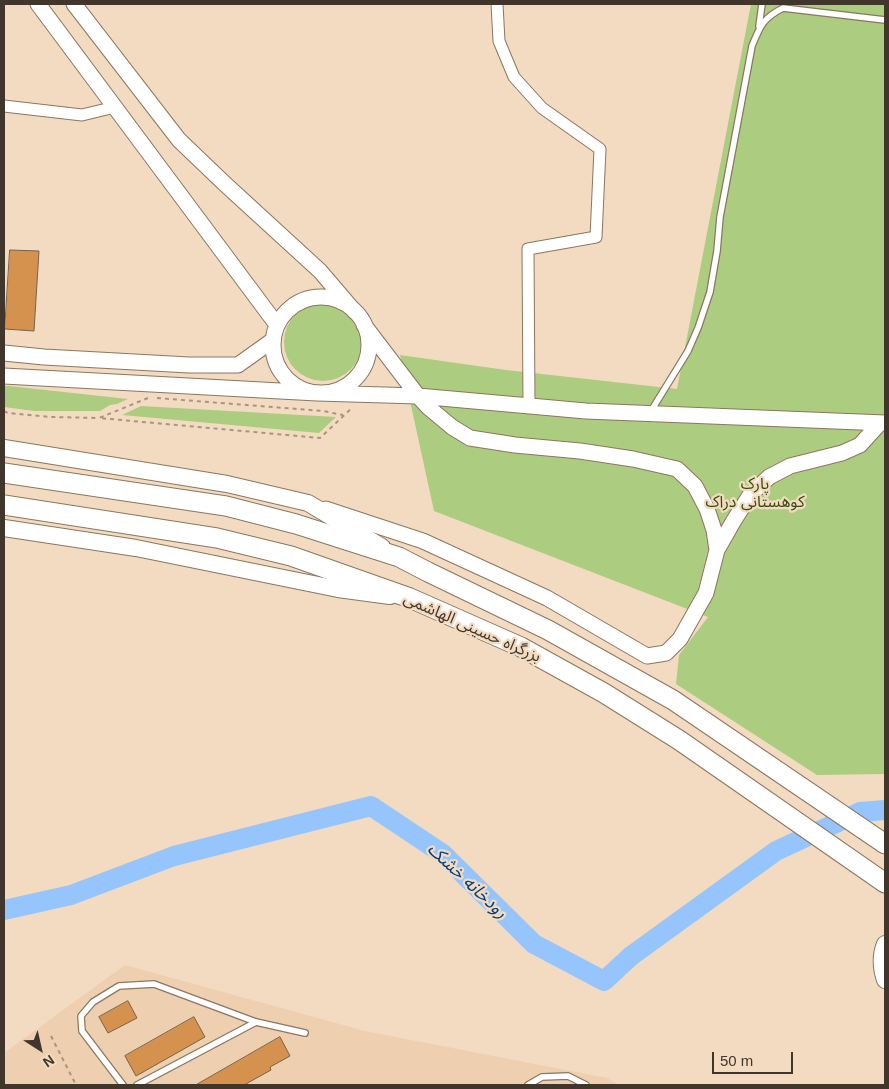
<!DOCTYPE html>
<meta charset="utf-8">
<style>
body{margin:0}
#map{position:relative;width:889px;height:1089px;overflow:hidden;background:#f3dbc1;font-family:Helvetica,sans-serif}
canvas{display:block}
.frame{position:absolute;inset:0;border:5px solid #40362c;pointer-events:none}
.north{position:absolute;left:15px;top:1024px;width:50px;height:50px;-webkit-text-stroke:4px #f3dbc1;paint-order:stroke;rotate:145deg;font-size:14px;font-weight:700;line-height:20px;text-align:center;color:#40362c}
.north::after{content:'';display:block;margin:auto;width:18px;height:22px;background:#40362c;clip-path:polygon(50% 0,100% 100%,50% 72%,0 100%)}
.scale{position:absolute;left:712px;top:1052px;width:81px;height:22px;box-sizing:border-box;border:2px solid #40362c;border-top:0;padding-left:6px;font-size:15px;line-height:18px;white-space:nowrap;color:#40362c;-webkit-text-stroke:4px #f3dbc1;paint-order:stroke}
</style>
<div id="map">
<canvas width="889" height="1089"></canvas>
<div class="frame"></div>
<div class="north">N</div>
<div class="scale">50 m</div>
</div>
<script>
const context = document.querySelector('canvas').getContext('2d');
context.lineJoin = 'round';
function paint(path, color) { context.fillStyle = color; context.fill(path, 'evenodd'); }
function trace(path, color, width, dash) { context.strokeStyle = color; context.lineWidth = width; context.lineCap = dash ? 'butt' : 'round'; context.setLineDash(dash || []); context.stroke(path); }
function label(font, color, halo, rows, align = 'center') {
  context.font = font + ' Helvetica,"Noto Sans Arabic",sans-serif'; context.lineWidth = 4.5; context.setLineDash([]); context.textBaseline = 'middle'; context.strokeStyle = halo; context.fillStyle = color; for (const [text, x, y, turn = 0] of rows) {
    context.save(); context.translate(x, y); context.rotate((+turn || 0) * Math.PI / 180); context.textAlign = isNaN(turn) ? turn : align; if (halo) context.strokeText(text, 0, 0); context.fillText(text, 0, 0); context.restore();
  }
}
paint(new Path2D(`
 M125,965l240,66 242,47 12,7h-615v-32z`), '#eed0b0');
paint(new Path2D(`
 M751,4h134v770l-68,1 -141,-91 3,-29 29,-38 -274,-106 -34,-156 106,15 171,19z
 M284 342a39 39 0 1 1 78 0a39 39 0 1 1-78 0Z
 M4,386h5l119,13 -11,5 -7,1 -10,6h-66l-30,-4z
 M141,406l195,11 -17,16 -197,-18z`), '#accd80');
trace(new Path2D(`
 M4,910l67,-15 103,-39 197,-50 72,48 91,90 70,37 27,-25 145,-105 84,-39 25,-2`), '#96c4fc', 20);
const building = new Path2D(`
 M10,250l29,1 -5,80 -29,-2z
 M128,1001l9,17 -29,15 -9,-16z
 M194,1017l11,20 -69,39 -11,-20z
 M280,1037l10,19 -20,11 1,3 -27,15h-48z`);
paint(building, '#d5914e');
trace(building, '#79614d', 1);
const service = new Path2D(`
 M759,26l3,-22
 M651,411l37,-60 10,-23 12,-36 7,-41 3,-34 32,-171c8,-20 11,-28 31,-38l102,12
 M123,1085l-41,-54 -1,-15 12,-14 26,-16 35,-2 102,38 49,11
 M137,1085l119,-63
 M528,1085l14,-8 26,-1 18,9`);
const minor = new Path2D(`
 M497,4l2,37 15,36 28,31 58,41 -4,88 -68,12 1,157
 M4,106l78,9 33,-8`);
const tertiary = new Path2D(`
 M38,4l239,321
 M74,4l105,136 46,44 95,87 35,41
 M273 345a48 48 0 1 1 96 0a48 48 0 1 1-96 0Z
 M4,353l40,4 145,8h49l35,-25
 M4,376l313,17 101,3 168,15 299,12
 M326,509l97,32 124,57 100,58 19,-3 14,-14 26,-46 11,-43 -3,-20 -7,-21 -12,-23 -18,-17 -44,-10 -53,-8 -65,-6 -45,-7 -18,-11 -24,-20 -10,-11 -54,-71
 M717,550l16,-28 17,-27 19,-18 21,-11 52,-13 18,-8 20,-22`);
const secondary = new Path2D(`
 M4,448l223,36 81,19 74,44
 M4,528l132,20 202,41 52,7
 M885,944c-5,12 -4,24 0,36`);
const trunk = new Path2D(`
 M4,473l222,33 70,18 103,33 29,15 120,58 125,70 212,144
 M4,505l213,33 74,18 119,42 111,49 83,46 75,47 206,143`);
trace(service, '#8c765f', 8);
trace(minor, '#8c765f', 13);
trace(tertiary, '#8c765f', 17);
trace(secondary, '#8c765f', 18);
trace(trunk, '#8c765f', 21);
trace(new Path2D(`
 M148,398l-49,20 221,20 33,-31
 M157,398l166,13 20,4
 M4,411l4,2 42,4 49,1
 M51,1036l25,49`), '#a79582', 2, [4, 4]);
trace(service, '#fff', 5.5);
trace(minor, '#fff', 11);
trace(tertiary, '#fff', 15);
trace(secondary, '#fff', 16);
trace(trunk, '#fff', 19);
label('16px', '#364c10', '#f3dbc1', [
 ["پارک",755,485],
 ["کوهستانی دراک",755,503]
]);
label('16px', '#40362c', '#f3dbc1', [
 ["بزرگراه حسینی الهاشمی",472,628,24]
]);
label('italic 18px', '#01417e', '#f3dbc1', [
 ["رودخانه خشک",467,881,43]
]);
</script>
